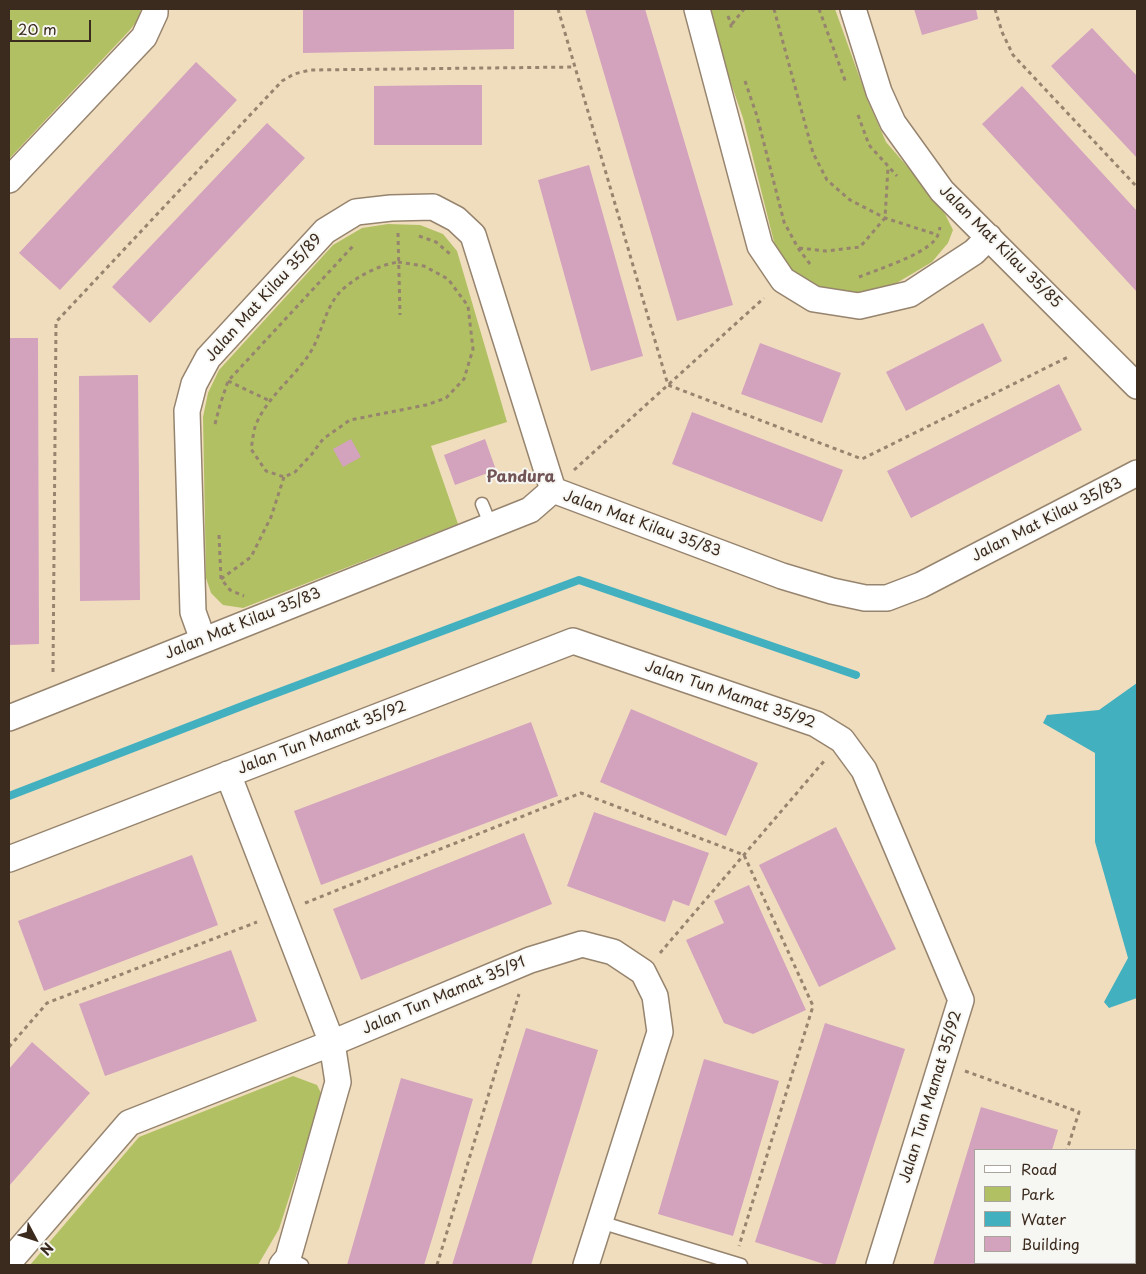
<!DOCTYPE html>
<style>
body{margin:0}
#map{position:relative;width:1146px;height:1274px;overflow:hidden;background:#f0ddbe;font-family:"Playpen Sans",sans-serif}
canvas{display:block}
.frame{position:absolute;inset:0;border:10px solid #3b2a1e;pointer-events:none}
.legend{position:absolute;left:974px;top:1149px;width:162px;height:115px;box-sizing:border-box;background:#f6f6f2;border:1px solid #aba49d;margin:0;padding:6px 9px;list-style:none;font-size:15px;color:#3b2a1e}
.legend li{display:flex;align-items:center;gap:10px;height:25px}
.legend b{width:25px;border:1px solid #aba49d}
.north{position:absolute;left:10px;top:1214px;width:50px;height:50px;-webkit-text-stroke:4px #f6f6f2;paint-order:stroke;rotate:130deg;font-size:14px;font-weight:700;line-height:20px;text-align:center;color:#3b2a1e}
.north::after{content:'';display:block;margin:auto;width:18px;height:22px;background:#3b2a1e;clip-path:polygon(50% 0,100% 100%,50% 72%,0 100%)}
.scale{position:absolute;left:10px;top:20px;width:81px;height:22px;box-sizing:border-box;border:2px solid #3b2a1e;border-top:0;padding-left:6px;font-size:15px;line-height:18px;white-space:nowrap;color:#3b2a1e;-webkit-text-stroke:4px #f6f6f2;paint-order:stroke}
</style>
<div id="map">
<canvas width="1146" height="1274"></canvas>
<div class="frame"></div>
<ul class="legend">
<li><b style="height:6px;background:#fff"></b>Road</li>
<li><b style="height:14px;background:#b0c063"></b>Park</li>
<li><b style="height:14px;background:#42b0bf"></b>Water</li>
<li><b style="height:14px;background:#d3a2bd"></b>Building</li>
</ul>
<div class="north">N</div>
<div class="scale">20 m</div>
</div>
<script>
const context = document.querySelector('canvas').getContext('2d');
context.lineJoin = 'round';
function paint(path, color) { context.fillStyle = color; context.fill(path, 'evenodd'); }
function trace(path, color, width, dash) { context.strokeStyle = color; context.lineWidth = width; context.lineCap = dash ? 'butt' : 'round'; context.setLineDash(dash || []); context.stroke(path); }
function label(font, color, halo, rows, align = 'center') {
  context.font = font + ' "Playpen Sans",sans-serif'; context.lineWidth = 4; context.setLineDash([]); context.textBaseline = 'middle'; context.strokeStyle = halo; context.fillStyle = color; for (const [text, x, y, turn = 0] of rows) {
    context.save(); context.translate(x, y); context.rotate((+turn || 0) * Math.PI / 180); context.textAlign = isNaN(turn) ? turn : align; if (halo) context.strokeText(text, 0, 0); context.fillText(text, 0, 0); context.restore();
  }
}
paint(new Path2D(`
 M9,9h132l-3,11 -9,11 -120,128z
 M709,9h126l33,92 18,41 40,46 19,26 8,16 -5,13 -16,19 -37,22 -42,12 -34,-7 -27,-17 -17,-26 -32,-128 -27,-78z
 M388,224l32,1 23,9 14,17 50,171 -76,24 27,78 -215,84 -20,-3 -12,-12 -5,-15 -3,-161 5,-24 11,-23 114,-125 29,-17z
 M293,1076l24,9 5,10 -43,134 -21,36h-228l109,-128z`), '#b0c063');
paint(new Path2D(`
 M1137,683v315l-28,10 -5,-6 24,-44 -33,-116v-89l-52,-30 4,-8 52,-5z`), '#42b0bf');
trace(new Path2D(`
 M9,796l241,-93 329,-123 277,95`), '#42b0bf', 8);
paint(new Path2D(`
 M303,9h211v40l-211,4z
 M585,9h60l88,296 -56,16z
 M914,9h62l2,10 -56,16z
 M1092,28l45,48v82l-86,-92z
 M196,62l41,38 -177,190 -41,-37z
 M455,85h27v60h-108v-59z
 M1022,86l115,125v81l-155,-168z
 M267,123l38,35 -155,165 -38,-36z
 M589,165l54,191 -52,15 -53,-191z
 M983,323l19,38 -96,50 -20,-39z
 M9,338h29l1,306 -30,1z
 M760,343l81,30 -19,50 -81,-29z
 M138,375l2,225 -60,1 -1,-225z
 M1059,384l23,46 -171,88 -24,-47z
 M692,412l151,58 -21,52 -150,-58z
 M351,439l10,18 -18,10 -10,-18z
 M485,439l11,31 -41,15 -11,-30z
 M631,709l127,54 -32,73 -126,-54z
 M531,722l27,74 -237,89 -27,-74z
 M594,812l115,41 -20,53 -16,-6 -8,22 -98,-36z
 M836,827l60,122 -77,38 -60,-122z
 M524,833l28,71 -191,76 -28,-71z
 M192,855l26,70 -174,66 -26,-70z
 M749,885l57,125 -53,24 -29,-11 -38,-83 38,-17 -10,-22z
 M231,950l26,71 -152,55 -26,-72z
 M825,1023l80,26 -70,216h-8l-72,-23z
 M526,1028l72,22 -19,62 -48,153h-79z
 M32,1042l58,51 -81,93v-117z
 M704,1059l75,22 -46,155 -75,-22z
 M401,1078l72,21 -37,127 -12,39h-77z
 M981,1107l77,23 -6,20h-77v113h43l-1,2h-84z`), '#d3a2bd');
const service = new Path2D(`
 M482,504l9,22
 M600,1222l141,43
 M288,1258l14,7`);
const minor = new Path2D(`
 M697,9l63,237 23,34 31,19 45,7 51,-12 64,-42 15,-15
 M853,9l26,83 14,31 49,68 195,195
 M9,180l135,-143 11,-24v-4
 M203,640l-10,-28 -6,-201 7,-27 14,-26 117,-127 31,-19 35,-4 42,-1 23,12 17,16 80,255
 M9,718l521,-208 23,-20 229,86 50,15 33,7h22l34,-13 216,-112
 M228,774l104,269 6,39 -50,176 -6,7
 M9,859l564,-218 243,83 26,16 22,30 97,230 -82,265
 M9,1262l120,-139 203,-80 198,-83 52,-16 31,8 30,20 12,24 5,36 -74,233`);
trace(service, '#96846e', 15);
trace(minor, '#96846e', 28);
trace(new Path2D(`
 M558,9l110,376 194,74 208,-103
 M774,9l39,144 14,27 23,20 35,18 53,17
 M819,9l27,74
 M995,9l7,23 11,23 124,132
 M728,16l3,8v5
 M732,24l12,-15
 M745,81l12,35 27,106 14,26 12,16
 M858,115l11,30 28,31
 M398,233l2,82
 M419,236l17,6 14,12
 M799,248l27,3 34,-4 25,-29 3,-50
 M398,262l26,4 24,13 20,27 5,43 -9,30 -18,19 -20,7 -76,15 -27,19 -11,15 -17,18 -11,5 -18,-6 -15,-22c2,-9 2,-19 6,-27 12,-26 35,-43 51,-66 14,-20 16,-48 33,-65 14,-14 38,-26 57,-29z
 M859,277c20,-8 61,-21 75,-36 4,-4 5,-9 6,-14
 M228,381l42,20
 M215,424l5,-19 8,-24 125,-135
 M574,470l190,-172
 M219,535l2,44 9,11 14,6
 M221,579l30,-22 20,-40 13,-40
 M53,672l3,-350 226,-241 12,-7 16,-4 265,-3
 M305,903l276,-110 163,62 69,151 -74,240
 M660,953l165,-193
 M9,1047l38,-44 210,-81
 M965,1071l114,41 -12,38
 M437,1265l82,-271
 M1031,1265v-2`), '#96846e', 3, [4, 4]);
trace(service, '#fff', 12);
trace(minor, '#fff', 25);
label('15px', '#3b2a1e', '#f6f6f2', [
 ["Jalan Mat Kilau 35/85",1000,247,45],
 ["Jalan Mat Kilau 35/89",264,298,-48],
 ["Jalan Mat Kilau 35/83",1047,520,-27],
 ["Jalan Mat Kilau 35/83",642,524,20],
 ["Jalan Mat Kilau 35/83",243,624,-22],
 ["Jalan Tun Mamat 35/92",730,695,19],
 ["Jalan Tun Mamat 35/92",322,738,-21],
 ["Jalan Tun Mamat 35/91",444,996,-23],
 ["Jalan Tun Mamat 35/92",931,1097,-73]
]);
label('bold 16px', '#705456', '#f6f6f2', [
 ["Pandura",521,478]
]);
</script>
